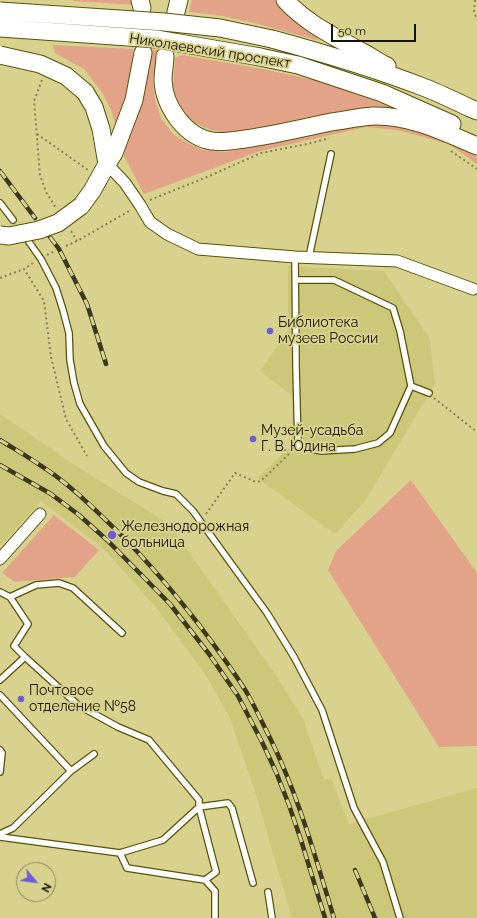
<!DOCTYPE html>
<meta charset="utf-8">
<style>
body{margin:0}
#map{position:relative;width:477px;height:918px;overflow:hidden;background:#d8d28e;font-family:Raleway,sans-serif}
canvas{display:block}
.north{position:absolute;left:16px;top:862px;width:40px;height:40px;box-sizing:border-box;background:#d8d28e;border:1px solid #8a8655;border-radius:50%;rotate:119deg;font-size:11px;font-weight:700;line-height:16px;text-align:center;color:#161300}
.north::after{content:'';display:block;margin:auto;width:14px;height:18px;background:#6c5dd7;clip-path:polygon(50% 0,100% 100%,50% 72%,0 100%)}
.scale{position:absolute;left:331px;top:24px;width:85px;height:18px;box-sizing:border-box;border:2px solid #161300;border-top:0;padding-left:5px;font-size:12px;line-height:14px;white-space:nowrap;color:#161300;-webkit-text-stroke:3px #d8d28e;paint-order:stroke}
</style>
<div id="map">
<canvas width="477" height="918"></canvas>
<div class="north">N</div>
<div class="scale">50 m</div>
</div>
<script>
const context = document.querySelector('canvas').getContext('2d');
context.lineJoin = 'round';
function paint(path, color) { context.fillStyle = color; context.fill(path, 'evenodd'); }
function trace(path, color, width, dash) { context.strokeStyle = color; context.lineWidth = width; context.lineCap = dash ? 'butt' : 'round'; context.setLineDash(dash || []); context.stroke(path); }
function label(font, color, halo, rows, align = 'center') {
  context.font = font + ' Raleway,sans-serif'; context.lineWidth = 4; context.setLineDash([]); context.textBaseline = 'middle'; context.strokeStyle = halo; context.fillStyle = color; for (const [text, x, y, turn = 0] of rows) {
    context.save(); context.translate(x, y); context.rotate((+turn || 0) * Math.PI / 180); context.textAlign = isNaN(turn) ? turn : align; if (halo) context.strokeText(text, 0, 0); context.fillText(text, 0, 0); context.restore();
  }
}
paint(new Path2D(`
 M288,266l96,5 46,68 5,45 -70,117 -30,33 -78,-56 35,-33v-49l-32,-25 28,-40z
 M0,414l73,50 96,60 104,147 30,47 21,62 7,-2 18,46 128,-36v130h-185l-38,-130 -25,-72 -24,-42 -23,-31 -23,-32 -55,-62 -63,-48 -41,45z`), '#ccc779');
paint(new Path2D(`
 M73,0h60l2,5 -61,-4z
 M192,0h83l45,41 -62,-17 -35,-8 -34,-4z
 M53,45l80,4 -1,17 -7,38 -9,23 -5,-17 -8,-16 -19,-25 -29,-16z
 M152,50h6l-5,28 2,22 6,18 12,16 16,10 14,6 23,2 130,-28 34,1 38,9 27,11 22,12v7l-28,-20 -52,-14 -31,-3 -106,24 -116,43 -20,-38 4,-17 17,-47z
 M182,55l80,14 57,12 75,27 -39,1 -60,11 -57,13h-15l-18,-5 -16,-9 -11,-16 -5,-18 2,-27z
 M411,480l66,93v173l-38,1 -111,-177 8,-19z
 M54,515l45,35 -24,27 -60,5 -13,-9z`), '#e3a388');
const service = new Path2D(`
 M0,203l13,17
 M29,242l12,17 15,29 7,22 6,23 1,27 4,23 6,21 24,42 22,27 13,9 24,9 13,3 17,17 74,102 27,44 28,53 32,98 29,54 17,56
 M295,257l1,109 2,80 23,5 34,-2 23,-6 12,-10 21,-47 18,7
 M309,257l22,-103
 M296,280h38l59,28 7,23 11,55
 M0,592l10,5 26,-12 23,-2 14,5 49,45
 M10,597l18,27 -14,22 11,11
 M0,680l25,-23 53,48 40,22 31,13 50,60v7l-36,33 -43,13 -120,-16
 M0,695l71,76 23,-17
 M0,750l2,3 -2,19
 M0,834l13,-6 58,-57
 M120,853l7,15 78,12
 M268,892l4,26
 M215,918v-27l-10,-11 11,-8 -17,-65 29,-4 4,5 21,75`);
const minor = new Path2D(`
 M107,164l18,19 15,22 10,17 17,12 31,15 97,8 102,4 76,28
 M0,559l40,-45`);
const primary = new Path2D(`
 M140,0l2,8
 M285,0c22,24 49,36 77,52 9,4 16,10 25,14
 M176,12l3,-12
 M272,39c51,14 102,29 151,48 16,6 32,14 47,21l7,3
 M165,56c0,7 -2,16 -2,24 1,26 22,57 49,61 11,2 23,-1 33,-2 29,-4 58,-11 86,-17 14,-2 28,-5 42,-6 37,-1 71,16 104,30
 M260,57l38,8 84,28 70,31
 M107,164l7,-11 20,-53 9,-47
 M81,206l11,-15 15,-27 -6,-35 -7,-22 -9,-15`);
trace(service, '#595306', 8);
trace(minor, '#595306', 13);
trace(primary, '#595306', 19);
trace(new Path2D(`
 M475,0l-1,11 3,9
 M42,80l-8,21 6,74 6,17 10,16
 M37,134l51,36
 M451,151l26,18
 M150,200l57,-23 54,-24 51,-10 17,-5
 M71,231l6,10
 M66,246l11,-5 54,-31
 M47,255l8,-4
 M33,263l-9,6 20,32 7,56 15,62 21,37
 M0,278l24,-9
 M434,398l43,34
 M206,514l29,-41 21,9 5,-1 31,-30`), '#878253', 2, [2, 3]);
trace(service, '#fff', 5.5);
trace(minor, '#fff', 11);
trace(primary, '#fff', 17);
const rail = new Path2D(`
 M0,171l35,47
 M50,237l9,12 28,55 19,60
 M0,440c21,13 42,25 61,40 22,17 42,37 62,57 28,28 53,58 77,89 16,22 33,44 47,67 8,14 15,29 22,43 29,58 46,120 65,182
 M0,465l51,29 28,21 29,26 62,63 39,50 29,42 24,46 14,30 13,33 12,35 24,78
 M355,870l20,48`);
trace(rail, '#3b381b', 4.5);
trace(rail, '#d8d28e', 3, [9]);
const primaryBridge = new Path2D(`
 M0,11l164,11 56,6 52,11
 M0,28l156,11 104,18
 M0,55l40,9 26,12 19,16
 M0,235l9,1 30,-6 19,-7 23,-17`);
trace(primaryBridge, '#595306', 19, []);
trace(primaryBridge, '#fff', 17);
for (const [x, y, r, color] of [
 [270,331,4,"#6c5dd7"],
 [253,439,4,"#6c5dd7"],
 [112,535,5,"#6c5dd7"],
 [21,699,4,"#6c5dd7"]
]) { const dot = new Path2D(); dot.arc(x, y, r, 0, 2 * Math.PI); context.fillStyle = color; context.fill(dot); trace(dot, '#d8d28e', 1.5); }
label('14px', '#161300', '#d8d28e', [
 ["Николаевский проспект",210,51,9]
]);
label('14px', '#161300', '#d8d28e', [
 ["Библиотека",278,323],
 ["музеев России",278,339],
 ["Музей-усадьба",261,431],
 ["Г. В. Юдина",261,447],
 ["Железнодорожная",121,527],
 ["больница",121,543],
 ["Почтовое",29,691],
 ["отделение №58",29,707]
], 'left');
</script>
